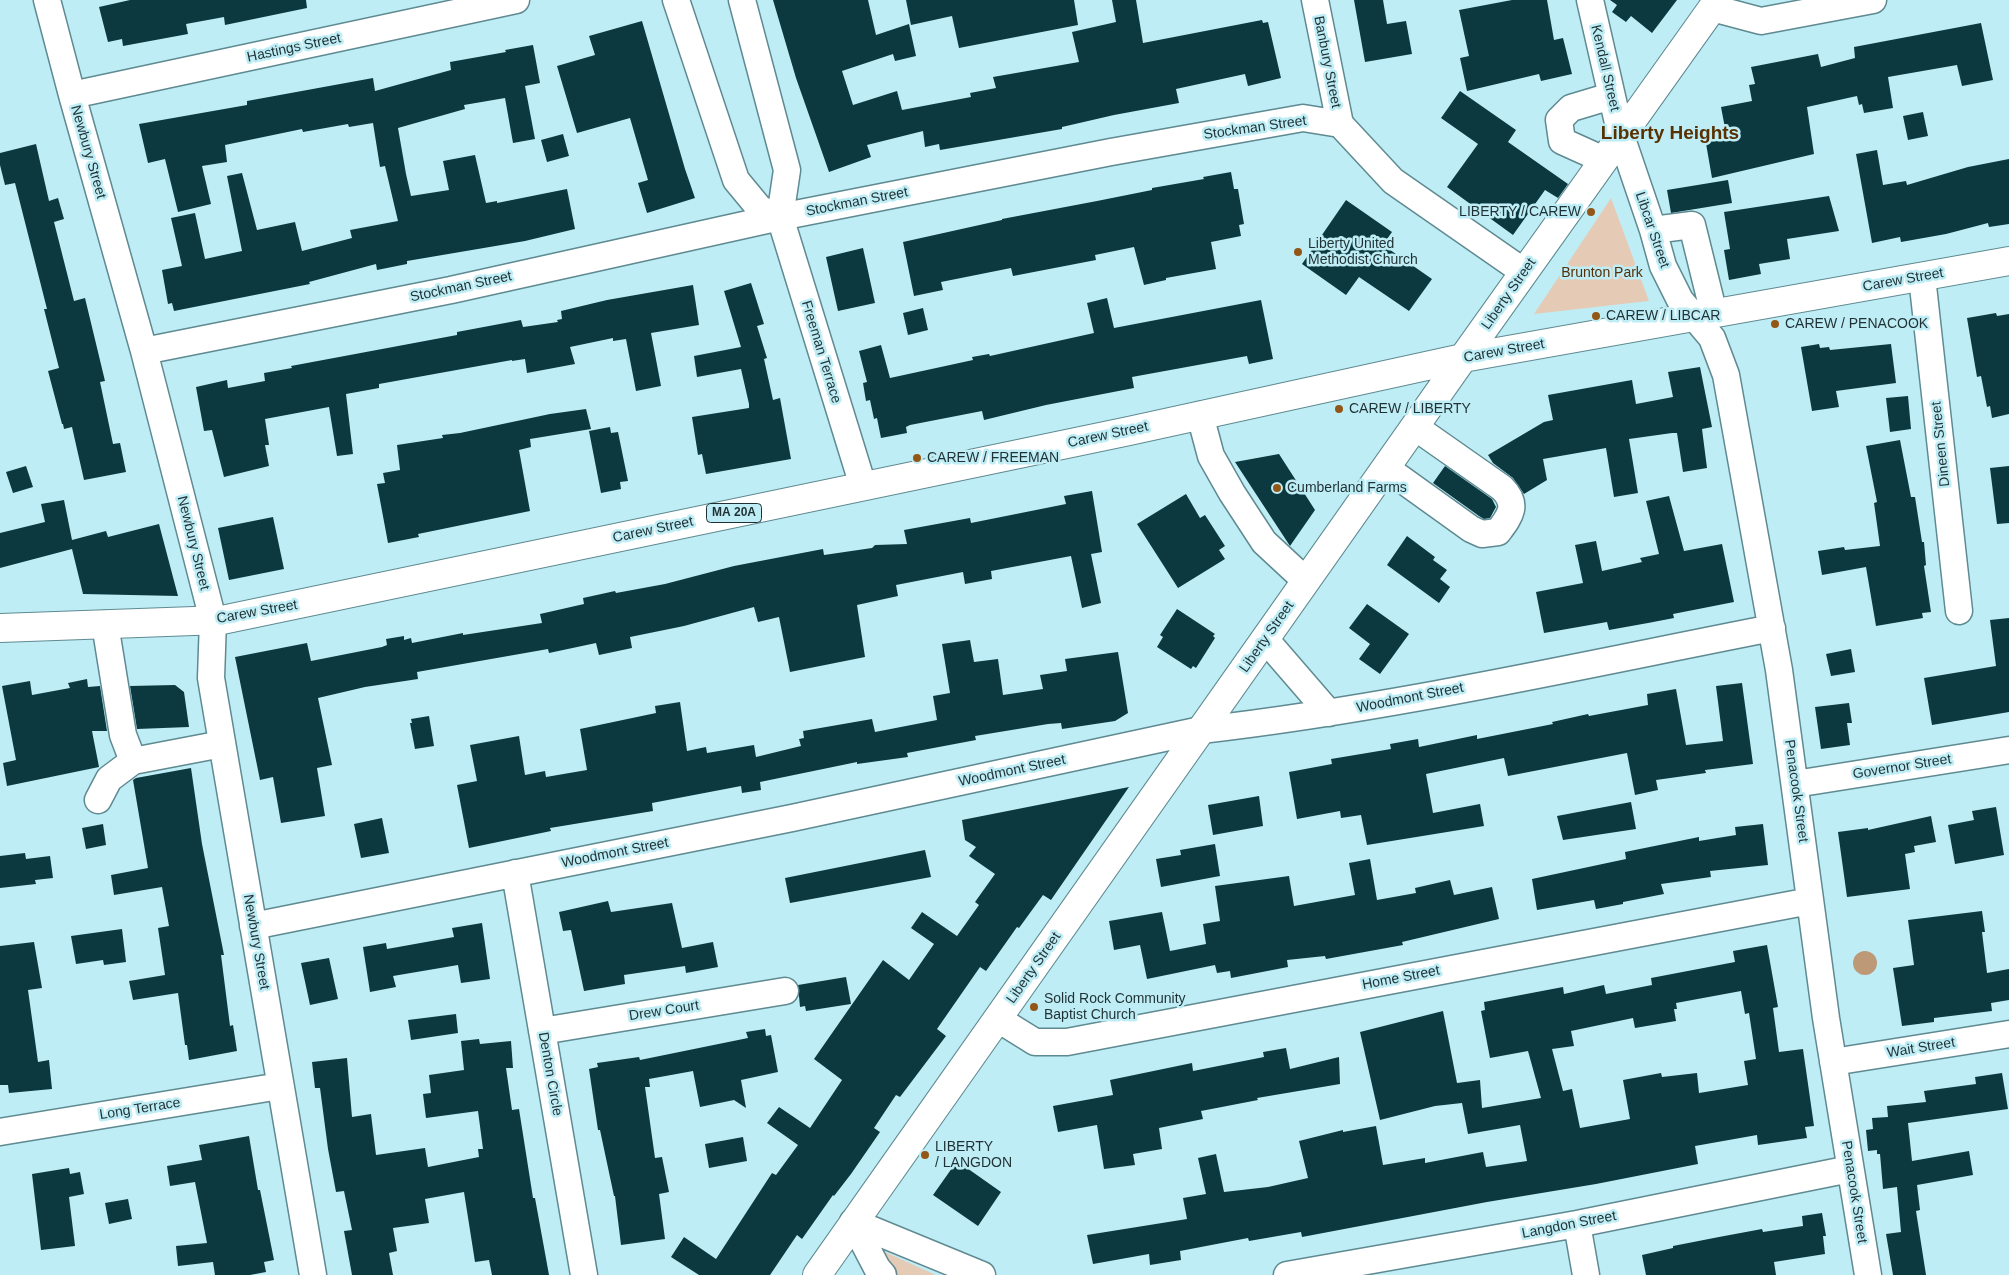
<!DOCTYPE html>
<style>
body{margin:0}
canvas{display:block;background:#bfedf5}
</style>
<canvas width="2009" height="1275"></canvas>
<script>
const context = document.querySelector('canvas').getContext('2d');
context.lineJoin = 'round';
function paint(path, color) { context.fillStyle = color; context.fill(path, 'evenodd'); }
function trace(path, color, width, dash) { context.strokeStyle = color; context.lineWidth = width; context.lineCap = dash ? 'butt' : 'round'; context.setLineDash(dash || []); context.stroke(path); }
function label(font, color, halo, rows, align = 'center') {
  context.font = font + ' Arial,sans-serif'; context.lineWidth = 5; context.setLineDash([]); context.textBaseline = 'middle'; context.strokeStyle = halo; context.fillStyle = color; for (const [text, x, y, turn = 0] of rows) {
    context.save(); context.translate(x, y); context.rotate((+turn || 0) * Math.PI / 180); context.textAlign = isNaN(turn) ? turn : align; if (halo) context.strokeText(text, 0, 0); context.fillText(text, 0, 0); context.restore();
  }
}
paint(new Path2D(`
 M1611,198l38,103 -115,13z
 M874,1247l62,28h-56z`), '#e5cbb6');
paint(new Path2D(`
 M1853 963a12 12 0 1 1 24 0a12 12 0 1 1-24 0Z`), '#be9978');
paint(new Path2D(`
 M130,0h176l1,8 -82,17 -1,-8 -38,7 2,10 -65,12 -1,-7 -14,3 -9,-35z
 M773,0h95l8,35 33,-11 7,32 -21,5 -2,-7 -51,17 11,34 44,-14 5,19 69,-13 -1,-4 26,-5 -3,-11 86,-15 -7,-30 44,-10 -4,-22h24l7,43 119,-23 1,3 5,-1 13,56 -33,8 -3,-12 -69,15 3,14 -65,12 -52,12v2l-122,21 -1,-6 -14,3 -2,-16 -56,14 4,12 -42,15 -33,-94z
 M906,0h168l4,25 -119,23 -7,-32 -41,9z
 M1354,0h29l4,24 19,-3 6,33 -47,8z
 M1512,0h35l7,40 9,-2 9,36 -31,7 -2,-7 -72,17 -7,-33 9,-2 -10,-46z
 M1610,0h67l-25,33 -21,-17 -5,6 -14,-10 5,-7z
 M642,21l43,148 10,29 -48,15 -9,-30 10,-3 -18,-62 -53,15 -20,-67 38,-11 -6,-19z
 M1981,23l12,57 -31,6 -5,-21 -69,12 5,31 -29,5 -2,-9 -3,1 -2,-9 -50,11 7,47 -102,24 -8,-46 21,-4 -4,-21 31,-6 -3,-16 6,-1 -4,-17 67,-13 3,13 34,-9 -1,-11z
 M533,45l7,38 -15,3 10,53 -22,4 -8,-45 -41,7 1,4 -67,19 8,46 5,22 38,-6 -6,-29 32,-6 11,48 11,-2v2l70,-14 8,40 -50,12 -118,20v3l-30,6 -1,-6 -67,18 1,2 -136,27 -2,-8 -4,1 -6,-34 20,-4 -11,-48 24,-5 10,46 37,-8 -15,-75 15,-3 15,57 38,-8 7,29 50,-13 -2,-8 48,-9 -13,-55 -5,1 -7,-44 -24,4 -1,-3 -45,8 -1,-3 -77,16 2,17 -25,4 9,38 -33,8 -13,-53 -17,4 -9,-39 108,-19v-4l126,-23 2,13 76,-21 -1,-8 56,-10 -1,-2z
 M1460,91l56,39 -8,12 60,42 -10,14 -13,-8 -32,45 -66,-48 31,-43 -37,-26z
 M1923,112l5,24 -20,4 -5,-24z
 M563,134l6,22 -22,6 -6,-22z
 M36,144l13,57 9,-3 6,21 -10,3 20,79 11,-3 20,83 -5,1 13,62 7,-1 6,29 -42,8 -12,-53 -8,2 -1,-5h-1l-14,-53 11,-3 -15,-59h3l-32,-126 -10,2 -5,-20v-12z
 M1877,150l6,35 23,-4 1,4 61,-18 41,-8v65l-20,3 -1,-4 -42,11 -45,8 -1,-5 -28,6 -16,-89z
 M1231,172l3,17h4l6,35 -5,1 2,11 -30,6 5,27 -50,9v2l-22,5 -10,-38 -39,8 1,5 -83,16 -2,-8 -70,14 2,8 -29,6 -11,-54 99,-22v-1l95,-18 55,-11v-2l52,-9 -1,-2z
 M1728,180l4,23 -61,10 -4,-23z
 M1829,196l10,35 -52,8 3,20 -31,5 2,10 -32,6 -5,-30 6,-1 -6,-37z
 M1346,200l46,32 -9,13 49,34 -23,32 -50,-34 -13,18 -44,-31z
 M863,248l12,55 -37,8 -12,-54z
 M751,283l13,41 -7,2 10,32 -3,1 9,41 7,-2 11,61 -85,15 -4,-20 -4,1 -6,-38 57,-9v-4l-8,-35 -44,8 -3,-21 47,-9 -17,-56z
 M693,285l6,40 -48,8 10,53 -25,5 -10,-52 -13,2v-3l-43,9 5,17 -48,9 -2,-14 -13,2v-1l-133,24v4l-33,6 7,60 -16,2 -8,-49 -64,12 4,26h-4l4,21 -45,11 -12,-47 -8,1 -8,-44 31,-7 1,8 37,-7 -1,-8 28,-5 -1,-2 166,-31v-3l64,-12 2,7 35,-5 -1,-2 5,-1 -1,-8 46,-11z
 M1107,298l7,30 147,-28 12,59 -24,5 -2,-8 -115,21 2,11 -88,17 -62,15 -2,-9 -72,14 -4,2 1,6 -26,5 -4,-20 -3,1 -4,-19 -4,1 -3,-18 4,-1 -8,-31 22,-6 9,33 83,-18 -1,-3 17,-3 1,2 104,-23 -7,-30z
 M923,308l5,22 -20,5 -5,-22z
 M1996,313l1,3 12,-2v100l-17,4 -2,-12 -3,1 -6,-31 -4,1 -10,-59z
 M1819,344l1,4 9,-1 1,3 61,-6 5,39 -60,8 3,16 -27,4 -11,-64z
 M1700,367l12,60 -10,2 5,39 -24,4 -6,-39h-5l-43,6 9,54 -24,4 -8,-49 -63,11 4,21 -23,14 -11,-16 -20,-15 -5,-8 56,-33 9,-2 -5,-25 84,-15 4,24 37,-7 -5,-25z
 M1908,396l3,33 -21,3 -4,-34z
 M586,409l5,20 -61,10 1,8 -12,3 11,61 -112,23 1,3 -31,6 -11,-59 8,-1 -2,-10 17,-3 -3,-25 46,-7 -1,-3 18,-2 90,-19z
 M610,427l1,6 7,-1 10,49 -8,1 1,7 -20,4 -12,-62z
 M1900,440l11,57h4l7,45h2l2,23 -2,1 7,46 -9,1 1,5 -47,8 -10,-59 -44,8 -4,-24 26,-4 1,3 35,-4 -6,-43 3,-1 -11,-56z
 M1279,454l36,56 -25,36 -55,-84z
 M26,466l7,21 -20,6 -7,-21z
 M1445,466l47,33 4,8 -6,11 -6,1 -5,-3 -46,-33z
 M2009,466v57l-12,1 -7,-56z
 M1092,491l10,61 -11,2 10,49 -19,5 -11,-52 -80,15 1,8 -27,5 -2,-12 -67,13 2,11 -41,9 8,52 -75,15 -11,-55 -21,5 -4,-15 -70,19 -54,11 2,11 -33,7 -3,-12 -47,10 -1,-4 -131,23 1,7 -53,8 -47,11 14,67 -15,3 8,48 -44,7 -8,-46 -13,3 -25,-123 72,-14 4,18 71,-14 5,-2 -1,-6 18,-3v4l7,-2 1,5 51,-10v2l79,-12 -2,-9 44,-10 -1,-6 32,-7 1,2 49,-9 69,-18 89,-17 1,6 48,-7 3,-3 32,-1 -3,-14 66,-12 1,5 95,-19 -2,-8z
 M1186,494l14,24 5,-3 20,31 -6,4 6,9 -47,29 -41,-64z
 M1669,496l15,55 38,-7 12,58 -61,12 1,4 -26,5 -39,7 -2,-8 -63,11 -8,-41 47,-9 -8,-38 21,-4 6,30 40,-9 -2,-4 19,-4 -13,-53z
 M64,500l8,40 34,-9 2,6 51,-13 19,72 -95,-2 -11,-45 -72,19v-35l45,-11 -4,-18z
 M273,517l11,52 -55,11 -11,-52z
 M1407,536l28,21 -2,3 14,10 -7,9 10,8 -11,16 -52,-38z
 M1367,604l42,30 -29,40 -21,-15 11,-15 -21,-16z
 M1177,609l38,25 -2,2 2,2 -19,30 -3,-2 -2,3 -34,-22 6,-10 -3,-2z
 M2009,618v94l-77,13 -8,-47 72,-12 -6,-46z
 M970,640l4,22 24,-3 5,36 40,-6 -3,-14 27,-4 -2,-12 53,-7 10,61 -13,8 -53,8 -1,-6 -13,1 -73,12 1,4 -69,13 1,4 -51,7v-2l-97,20 1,8 -19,3 -1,-7 -89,17 1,8 -103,17 1,3 -82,17 -12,-63 20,-4 -7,-36 49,-9 6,39 20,-4 1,6 41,-7 -7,-41 76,-16 -1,-7 25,-4 7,49 19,-4 1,6 47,-8 2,12 45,-11 -2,-7 5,-1 -1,-7 69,-12 3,13 62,-12 -4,-24 17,-3 -8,-49z
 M1851,649l4,23 -24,4 -5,-22z
 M87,679l1,8 12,-1 7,45h-15l7,36 -92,19 -4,-23 13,-3 -14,-74 28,-5 2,14 38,-7 -2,-5z
 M1742,683l11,81 -48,6 1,3 -50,7 2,10 -23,5 -8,-42 -119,23 -4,-18 -78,16 7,39 47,-9 4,22 -117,19 -6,-30 -20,3 -1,-7 -43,8 -8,-47 43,-8 -1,-5 60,-10 -1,-5 28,-5 1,8 58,-12v4l76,-15 -1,-2 36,-8 1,2 59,-11 -1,-11 29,-5 10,56 37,-4 -7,-55z
 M175,685l9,7 5,35 -52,2 -7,-43z
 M1849,703l3,20h-5l3,22 -29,4 -6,-42z
 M429,716l5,30 -19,3 -5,-26h2l-1,-4z
 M191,768l11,76 22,111h-3l9,71 3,-1 4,26 -48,9 -2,-15h-2l-7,-52 -45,7 -4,-19 36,-6 -7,-47 11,-2 -7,-39 -48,8 -3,-20 37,-7 -15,-88 3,-2z
 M1129,787l-78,113 -8,-5 -24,33 -2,-1 -31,44 -6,-4 -43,62 9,7 -46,61 -4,-2 -22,33 6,4 -29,42 -17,22 -1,-1 -31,44 -5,-4 -27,40h-71l-28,-18 13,-20 32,22 56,-86 4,2 22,-30 -31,-22 12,-16 31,21 32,-48 -28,-21 69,-99 26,20 25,-36 -23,-16 11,-16 35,24 22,-31 -4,-3 20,-28 -26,-18 7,-9 -11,-7 -3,-20z
 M1259,796l4,30 -50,9 -5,-30z
 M1631,802l5,27 -73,11 -6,-24z
 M1996,807l8,48 -49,9 -7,-39 26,-5 -2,-9z
 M1931,816l5,26 -22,4 1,6 -10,2 5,35 -63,8 -9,-65 30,-4v2z
 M382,818l7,35 -28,5 -7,-34z
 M103,824l3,21 -20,4 -4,-21z
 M1763,824l5,41 -58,6 1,6 -50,7 3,10 -41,8v2l-27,5 -2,-9 -57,10 -5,-31 94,-20 -1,-7 74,-15v4l37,-6 -1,-8z
 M1215,844l5,32 -59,11 -5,-28 25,-4 -1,-5z
 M925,850l6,27 -141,26 -5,-25z
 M25,853l1,6 24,-3 3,22 -18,2 1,4 -36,4v-32z
 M1370,859l7,41 39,-7 -1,-5 35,-8 4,15 38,-8 7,32 -97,23 1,3 -77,14 -1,-3 -38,4 1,7 -57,11 -1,-7 -13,2 -2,-8 -68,14 -7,-34 -26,5 -5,-29 53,-9 8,39 36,-7 -3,-20 17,-3 -5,-35 74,-10 5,30 61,-11 -6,-32z
 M608,901l3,11 61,-9 10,45 31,-6 5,25 -32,6 -1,-7 -61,9 1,9 -41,7 -13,-61 -8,1 -4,-19z
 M1982,911l3,21h-3l5,41 22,-4v31l-18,3 1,8 -58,7v4l-32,4 -9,-58 21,-3 -6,-45z
 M482,923l8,56 -29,4 -3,-18 -65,11 3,11 -26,5 -7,-45 23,-4 1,6 67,-12 -2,-9z
 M122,929l4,33 -22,3 -1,-5 -27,4 -5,-28z
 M34,942l8,46 -14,2 10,72 11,-2 3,29 -43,4 -1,-8h-8v-139z
 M1767,945l11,62 -5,1 6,44 24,-3 11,77 -9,1 2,11 -49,7 -1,-10 -62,11 3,18 -102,20 -109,18 -185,35 -1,-5 -52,9 -1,-3 -68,13 1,9 -31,5 -1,-11 -56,10 -6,-29 100,-16 -4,-21 23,-4 -8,-36 18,-4 8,38 44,-5 40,-9 -9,-37 44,-11v2l33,-6 7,39 42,-7v5l58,-11 3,15 41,-6 -7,-36 -52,9 -6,-31 -27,3 -55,14 -20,-88 83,-21 14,72 23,-3 2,28 59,-10 -13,-47 -38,7 -9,-47 4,-1 -1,-8 79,-15 1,7 40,-9 2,9 46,-9 -1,-7 84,-16 -2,-11zM1741,991l4,23 4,-1 7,46 -12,2 4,24 -49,8 -2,-20 -35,4 -1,-4 -38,7 7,39 -50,9 -8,-39 -9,2 -11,-42 22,-3 -3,-15 62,-13 2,10 41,-7 -2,-12h3l-1,-6z
 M329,958l9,41 -28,6 -9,-42z
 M846,977l5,27 -45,7 -1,-5 -5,1 -2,-22z
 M456,1014l2,19 -47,7 -3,-20z
 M765,1029l1,7 5,-1 7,37 -37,8 5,28 -12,-8 -34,7 -7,-36 -44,8 1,8h-5l10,71 7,-1 7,35 -10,2 6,45 -44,6 -6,-49h-1l-14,-66h-2l-9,-61 9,-2 -1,-4 42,-6 1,3 108,-22 -2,-6z
 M479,1039l1,5 31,-3 2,27h-7l6,42 7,-1 14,89h2l14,77h-57l-3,-15 -14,2 -11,-70 -39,7 4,24 -36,5 4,23 -8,2 4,22h-41l-8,-44 8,-1 -8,-39 -8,1 -8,-43 -8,-61h-5l-3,-26 35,-4 5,59 19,-3 5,41 49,-7 3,19 51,-10 -1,-8h5l-5,-38 -52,7 -3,-24 8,-1 -2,-18 35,-5 -3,-29z
 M1286,1048l4,21 49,-12 1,27 -83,14 1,2 -57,11 2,8 -44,9 3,21 -29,5 2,11 -31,4 -7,-44 -39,7 -5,-26 60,-11 -3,-15 82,-17 1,8 71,-14 -1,-5z
 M2002,1073l6,36 -100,14 4,38 57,-10 4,24 -56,10 3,25 -4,1 10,64h-33l-7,-41 15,-2 -4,-45 -14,2 -3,-35h-3v-4l-9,1 -2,-21 7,-1 -1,-11 16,-1 -1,-11 39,-4 -2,-11 52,-7 -1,-7z
 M249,1136l9,54h2l14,70 -10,2 2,10 -16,3h-35l-2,-13 -35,4 -2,-20 31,-3 -12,-61 -25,4 -3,-20 35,-6 -3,-15z
 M743,1137l4,24 -38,7 -4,-24z
 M957,1161l44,31 -23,34 -45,-31z
 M69,1168l1,6 10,-2 4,22 -15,3 6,49 -34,4 -9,-76z
 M128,1199l4,20 -23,5 -4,-21z
 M1822,1213l4,23h-3l2,18 -51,8 2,13h-130l-4,-20 31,-7v-2l46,-9 43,-8 1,3 40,-6 -1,-10z`), '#0c3940');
const minor = new Path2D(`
 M47,0l25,95 72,256 69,269 -2,58 102,597
 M676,0l60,180 24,29 20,8
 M742,0l45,170 -7,47 83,269
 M1315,0l25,124
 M1590,0l31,136 32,94 10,36 17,34 32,38 14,37 53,295 47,348 42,257
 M1712,8l49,13 112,-21
 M72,95l444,-95
 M1604,160l-42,-19 -3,-21 12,-12 40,-12
 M1653,230l39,-5 22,89
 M1922,277l37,334
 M144,351l307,-61 329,-73 331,-65 192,-34 37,6 53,57 131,91
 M1200,415l11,41 21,37 32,49 42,39
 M1386,468l85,61 11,5 16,-2c12,-16 21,-27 4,-44l-87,-61
 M105,624l18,111 10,26 89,-17
 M1265,639l64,74
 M1795,784l214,-34
 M98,800l11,-21 24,-18
 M515,873l69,402
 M253,926l539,-108 409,-88c192,-22 382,-65 571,-102
 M998,1019l37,23h32l743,-141
 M542,1031l243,-40
 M1833,1062l176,-28
 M0,1132l280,-46
 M853,1222l129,53
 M853,1222l24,46 6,7
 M1577,1224l9,51
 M1287,1275l290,-51 273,-55`);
const major = new Path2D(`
 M0,628l222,-8 907,-189 334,-73 546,-97
 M817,1275l646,-917 255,-358`);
trace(minor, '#5f8a91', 29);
trace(major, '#5f8a91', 30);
trace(minor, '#fff', 26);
trace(major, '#fff', 28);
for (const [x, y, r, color] of [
 [1591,212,5,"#925616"],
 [1298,252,5,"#925616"],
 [1596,316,5,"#925616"],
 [1775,324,5,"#925616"],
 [1339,409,5,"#925616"],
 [917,458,5,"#925616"],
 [1277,488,5,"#925616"],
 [1034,1007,5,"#925616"],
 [925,1155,5,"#925616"]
]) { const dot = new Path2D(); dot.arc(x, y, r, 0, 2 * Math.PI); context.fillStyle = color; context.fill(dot); trace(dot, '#bfedf5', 2); }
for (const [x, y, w] of [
 [734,513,55]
]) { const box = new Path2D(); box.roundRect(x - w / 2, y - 9.5, w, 19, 4); context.fillStyle = '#bfedf5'; context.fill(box); trace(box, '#1f3134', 1); }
label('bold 12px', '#1f3134', null, [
 ["MA 20A",734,513]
]);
label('14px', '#1f3134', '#bfedf5', [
 ["Hastings Street",294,48,-12],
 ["Banbury Street",1327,62,79],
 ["Kendall Street",1605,68,77],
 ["Stockman Street",1255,128,-8],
 ["Newbury Street",88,152,74],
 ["Stockman Street",857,202,-11],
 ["Libcar Street",1652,230,71],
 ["Carew Street",1903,280,-10],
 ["Stockman Street",461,287,-12],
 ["Liberty Street",1509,294,-55],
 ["Carew Street",1504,351,-10],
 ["Freeman Terrace",821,352,73],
 ["Carew Street",1108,435,-12],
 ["Dineen Street",1941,444,-96],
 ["Carew Street",653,530,-12],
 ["Newbury Street",193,543,76],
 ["Carew Street",257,612,-10],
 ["Liberty Street",1267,637,-55],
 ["Woodmont Street",1410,698,-11],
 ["Governor Street",1902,767,-9],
 ["Woodmont Street",1012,771,-12],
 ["Penacook Street",1796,791,82],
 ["Woodmont Street",615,853,-11],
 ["Newbury Street",256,942,80],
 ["Liberty Street",1034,968,-55],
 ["Home Street",1401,978,-11],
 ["Drew Court",664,1011,-9],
 ["Wait Street",1921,1048,-9],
 ["Denton Circle",550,1074,80],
 ["Long Terrace",140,1109,-9],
 ["Penacook Street",1854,1192,81],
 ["Langdon Street",1569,1225,-11]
]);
label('14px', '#1f3134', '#bfedf5', [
 ["LIBERTY / CAREW",1581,212,"right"],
 ["Liberty United",1308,244],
 ["Methodist Church",1308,260],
 ["CAREW / LIBCAR",1606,316],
 ["CAREW / PENACOOK",1785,324],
 ["CAREW / LIBERTY",1349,409],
 ["CAREW / FREEMAN",927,458],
 ["Cumberland Farms",1287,488],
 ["Solid Rock Community",1044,999],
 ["Baptist Church",1044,1015],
 ["LIBERTY",935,1147],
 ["/ LANGDON",935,1163]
], 'left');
label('14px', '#552f07', '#bfedf5', [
 ["Brunton Park",1602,273]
]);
label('bold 19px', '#593002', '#bfedf5', [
 ["Liberty Heights",1670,134]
]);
</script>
